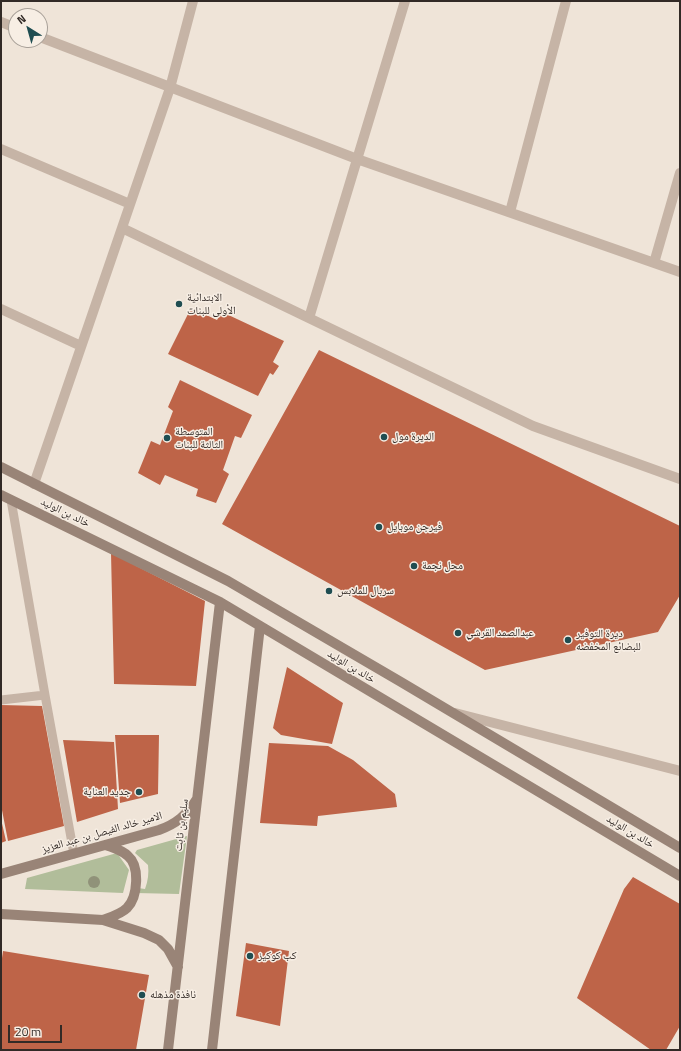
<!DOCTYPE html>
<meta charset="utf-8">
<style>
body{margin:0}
#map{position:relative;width:681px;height:1051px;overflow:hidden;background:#efe4d8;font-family:"Titillium Web",sans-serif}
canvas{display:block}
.frame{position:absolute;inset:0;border:2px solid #322a26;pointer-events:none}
.north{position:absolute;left:8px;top:8px;width:40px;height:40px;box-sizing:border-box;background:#f7eee4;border:1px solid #a8a098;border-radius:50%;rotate:323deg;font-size:11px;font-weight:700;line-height:16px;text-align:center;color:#322a26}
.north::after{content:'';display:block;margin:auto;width:14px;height:18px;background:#1f4d51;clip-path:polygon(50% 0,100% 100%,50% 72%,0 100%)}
.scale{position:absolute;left:8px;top:1025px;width:54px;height:18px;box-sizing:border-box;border:2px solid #322a26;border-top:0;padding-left:5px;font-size:12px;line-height:14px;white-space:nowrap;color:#322a26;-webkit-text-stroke:3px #f7eee4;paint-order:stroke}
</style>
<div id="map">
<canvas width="681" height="1051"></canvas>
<div class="frame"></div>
<div class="north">N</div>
<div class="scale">20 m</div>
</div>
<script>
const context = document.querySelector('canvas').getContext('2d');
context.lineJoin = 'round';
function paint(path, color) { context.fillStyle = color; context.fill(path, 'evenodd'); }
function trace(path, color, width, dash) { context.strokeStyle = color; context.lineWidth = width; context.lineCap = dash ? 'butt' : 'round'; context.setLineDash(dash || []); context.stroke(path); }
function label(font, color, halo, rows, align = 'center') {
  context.font = font + ' "Titillium Web","Noto Naskh Arabic",sans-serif'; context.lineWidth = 3; context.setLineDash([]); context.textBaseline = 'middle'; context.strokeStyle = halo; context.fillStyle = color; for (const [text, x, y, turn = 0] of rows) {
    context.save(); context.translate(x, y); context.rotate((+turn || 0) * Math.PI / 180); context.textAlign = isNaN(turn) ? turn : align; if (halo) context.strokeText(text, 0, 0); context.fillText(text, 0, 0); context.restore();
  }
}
paint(new Path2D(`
 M187,836l-8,58 -43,-1 2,-5 7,1c3,-8 4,-16 3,-24l-13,-12 2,-3z
 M117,853l12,17 -6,23 -98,-4 2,-11z`), '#b1bd9a');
paint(new Path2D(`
 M191,308l26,12 5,-8 62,29 -11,21 6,4 -6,9 -3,-2 -12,23 -90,-42z
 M319,350l361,176v69l-22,37 -173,38 -263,-146z
 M180,380l72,35 -11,23 -6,-2 -12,34 6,4 -13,29 -20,-7 2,-7 -33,-14 -5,10 -22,-12 13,-32 9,4 13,-34 -5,-4z
 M111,553l94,48 -9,85 -82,-2z
 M287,667l56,36 -11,41 -51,-9 -8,-7z
 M1,705l41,1 22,120 -56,15 -7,-36z
 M115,735h44l-1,59 -38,9z
 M63,740l51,2 4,67 -41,13z
 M269,743l59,3 25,14 42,34 2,13 -79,9 -1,10 -57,-3z
 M1,819l5,22 -5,2z
 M633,877l47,27v122l-14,24h-15l-74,-52 47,-109z
 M246,943l43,8 -9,75 -44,-10z
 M3,951l146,24 -13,75h-135v-85z`), '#be6448');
trace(new Path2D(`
 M11,500l34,195 29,159
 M1,700l44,-5`), '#c6b4a6', 9);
trace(new Path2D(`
 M1,22l15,6
 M40,37l317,122 323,113
 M1,149l129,55
 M510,212l56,-211
 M122,228l411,198 147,53
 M654,263l26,-90
 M1,309l80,37
 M309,318l96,-317
 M34,484l136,-396 23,-87
 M455,713l225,58`), '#c6b4a6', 10);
trace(new Path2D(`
 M1,467l227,114 173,101 279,166
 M1,495l219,107 460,274
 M1,874l158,-44c17,-6 28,-15 38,-31
 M1,914l102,6 41,13 15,7 9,9 10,18
 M103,920c8,-3 18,-6 24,-12 11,-11 13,-42 1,-52 -6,-6 -14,-8 -22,-11
 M168,1050l52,-448
 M212,1050l48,-424`), '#998477', 10);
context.fillStyle = '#909279';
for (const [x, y] of [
 [94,882]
]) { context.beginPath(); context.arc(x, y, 6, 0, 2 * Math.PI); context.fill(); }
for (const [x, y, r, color] of [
 [179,304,4,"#1f4d51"],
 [384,437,4,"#1f4d51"],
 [167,438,4,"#1f4d51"],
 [379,527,4,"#1f4d51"],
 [414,566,4,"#1f4d51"],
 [329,591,4,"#1f4d51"],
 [458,633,4,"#1f4d51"],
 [568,640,4,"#1f4d51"],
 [139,792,4,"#1f4d51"],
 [250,956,4,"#1f4d51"],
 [142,995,4,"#1f4d51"]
]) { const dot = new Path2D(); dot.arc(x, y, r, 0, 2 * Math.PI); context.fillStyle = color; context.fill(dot); trace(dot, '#f7eee4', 1.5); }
label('11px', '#322a26', '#f7eee4', [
 ["الابتدائية",187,298],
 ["الأولى للبنات",187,311],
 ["المتوسطة",175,432],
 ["الثالثة للبنات",175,445],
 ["الديرة مول",392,437],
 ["فيرجن موبايل",387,527],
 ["محل نجمة",422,566],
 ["سربال للملابس",337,591],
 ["عبدالصمد القرشي",466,633],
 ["ديرة التوفير",576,634],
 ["للبضائع المخفضه",576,647],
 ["جديد العناية",131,792,"right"],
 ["كب كوكيز",258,956],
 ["نافذة مذهله",150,995]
], 'left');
label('11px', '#322a26', '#f7eee4', [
 ["خالد بن الوليد",65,513,26],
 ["خالد بن الوليد",351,667,31],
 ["سليم بن ثابت",182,825,-83],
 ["خالد بن الوليد",630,832,31],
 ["الامير خالد الفيصل بن عبد العزيز",102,833,-16]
]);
</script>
